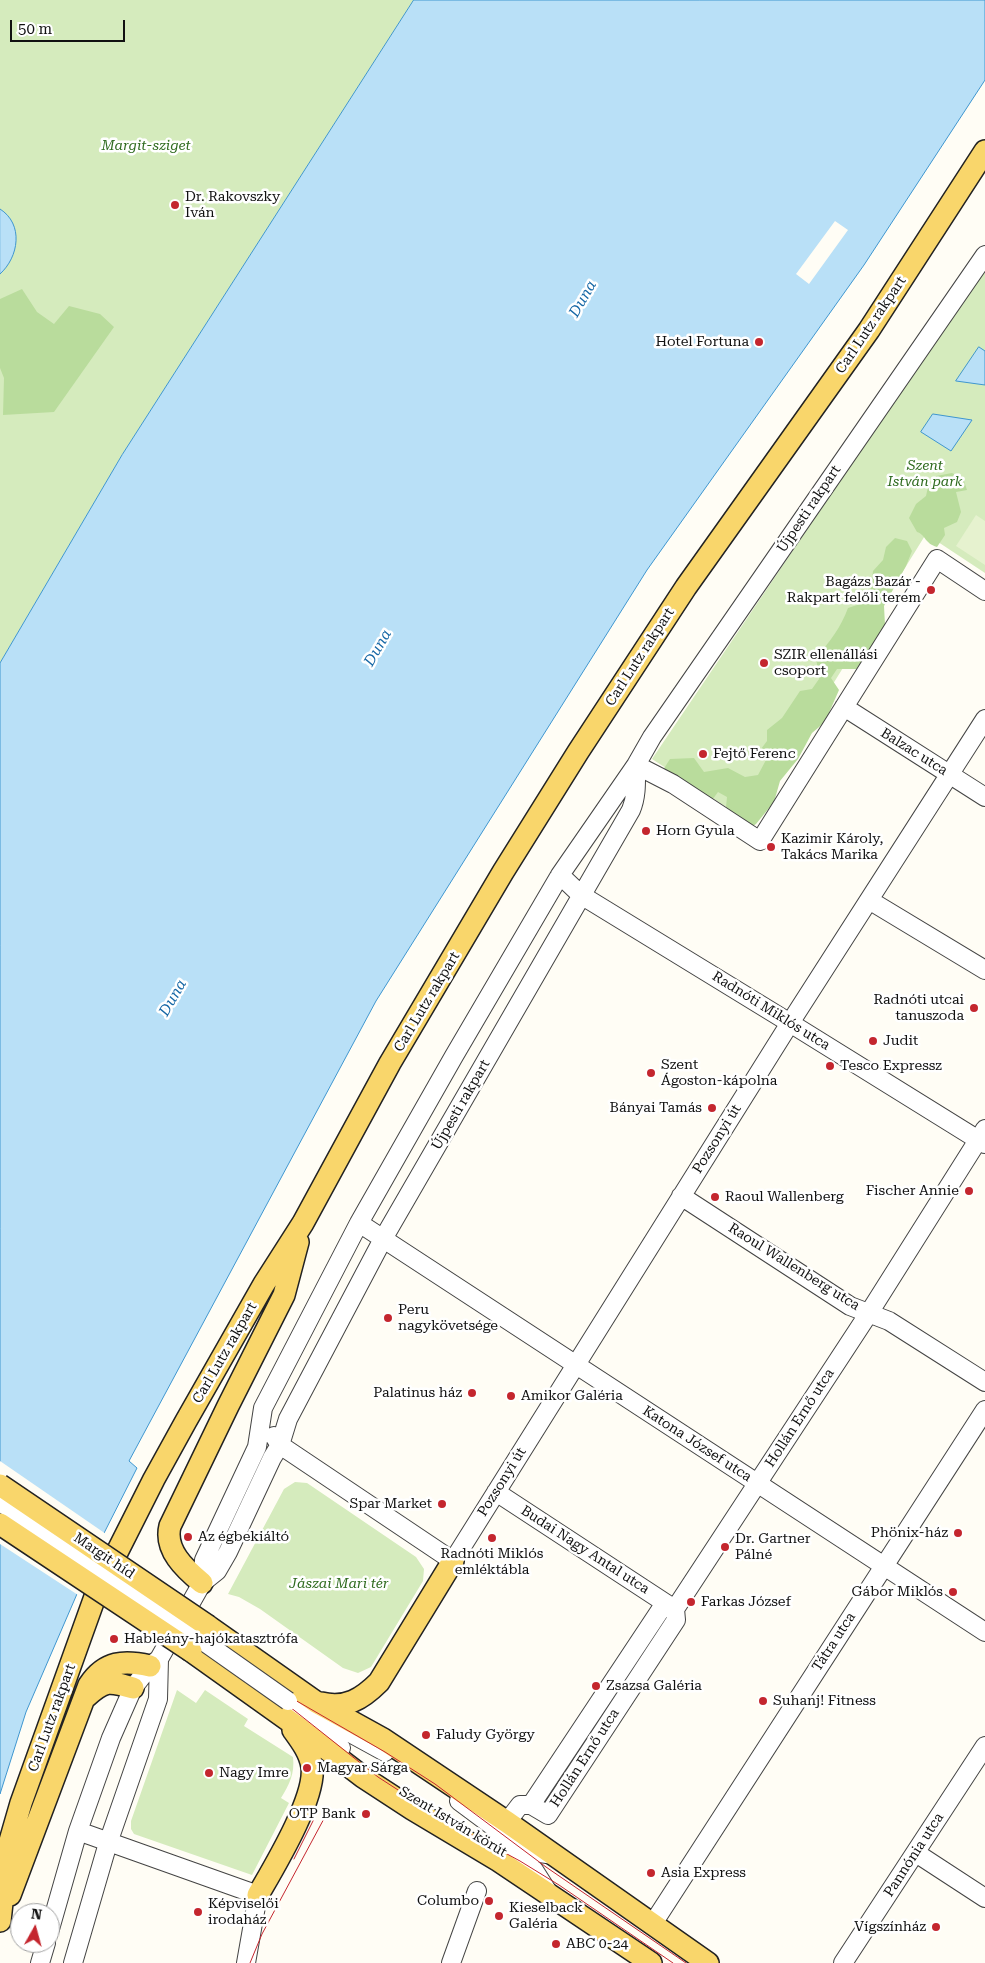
<!DOCTYPE html>
<meta charset="utf-8">
<style>
body{margin:0}
#map{position:relative;width:985px;height:1963px;overflow:hidden;background:#fffdf5;font-family:"Roboto Serif",serif}
canvas{display:block}
.north{position:absolute;left:10px;top:1903px;width:50px;height:50px;box-sizing:border-box;background:#fff;border:1px solid #a0a0a0;border-radius:50%;rotate:7deg;font-size:14px;font-weight:700;line-height:20px;text-align:center;color:#111}
.north::after{content:'';display:block;margin:auto;width:18px;height:22px;background:#c4262e;clip-path:polygon(50% 0,100% 100%,50% 72%,0 100%)}
.scale{position:absolute;left:10px;top:20px;width:115px;height:22px;box-sizing:border-box;border:2px solid #111;border-top:0;padding-left:6px;font-size:15px;line-height:18px;white-space:nowrap;color:#111;-webkit-text-stroke:4px #fff;paint-order:stroke}
</style>
<div id="map">
<canvas width="985" height="1963"></canvas>
<div class="north">N</div>
<div class="scale">50 m</div>
</div>
<script>
const context = document.querySelector('canvas').getContext('2d');
context.lineJoin = 'round';
function paint(path, color) { context.fillStyle = color; context.fill(path, 'evenodd'); }
function trace(path, color, width, dash) { context.strokeStyle = color; context.lineWidth = width; context.lineCap = dash ? 'butt' : 'round'; context.setLineDash(dash || []); context.stroke(path); }
function label(font, color, halo, rows, align = 'center') {
  context.font = font + ' "Roboto Serif",serif'; context.lineWidth = 5; context.setLineDash([]); context.textBaseline = 'middle'; context.strokeStyle = halo; context.fillStyle = color; for (const [text, x, y, turn = 0] of rows) {
    context.save(); context.translate(x, y); context.rotate((+turn || 0) * Math.PI / 180); context.textAlign = isNaN(turn) ? turn : align; if (halo) context.strokeText(text, 0, 0); context.fillText(text, 0, 0); context.restore();
  }
}
paint(new Path2D(`
 M0,0h414l-292,455 -122,208z
 M985,266v307l-59,-39 -178,287 -96,-62z
 M295,1482l12,1 109,74 8,12 -1,12 -52,86 -13,6 -15,-5 -83,-59 -21,-12 -11,-3 56,-105z
 M177,1690l19,13 9,-13 43,29 -4,7 49,31c2,17 -4,28 -12,41l8,5 -37,72 -118,-41 -3,-5v-8z`), '#d5ebbd');
paint(new Path2D(`
 M22,289l15,23 17,12 15,-18 31,8 14,13 -60,85 -51,3 1,-37 -4,-10v-69z
 M952,473l11,5 4,12 -11,2 5,20 -4,10 -13,6 1,7 -8,12c-13,-4 -11,-12 -20,-15l-8,-14 7,-14 10,-8 2,-9 8,-11z
 M895,538l12,3 5,10 -6,15 -22,40 1,19 -27,44h-21l-6,9 8,12 -14,32 -13,11 -14,26 -18,22 -6,21 -18,22 -6,4 -17,-10 -7,-11 1,-10 -9,-5 -8,11 -47,-33 7,-11 24,-1 10,14 24,-4 17,9 13,-2 8,-15 -5,-11 6,-8v-11l15,-12 18,-27 12,-2 7,-10 -3,-22c14,-15 25,-30 32,-49l21,-7 4,-30 10,-11 3,-13z`), '#b9dc9c');
paint(new Path2D(`
 M976,515l9,6v44l-29,-19z`), '#e6f2cf');
const water = new Path2D(`
 M414,0h571v80l-121,185 -217,305 -271,431 -247,460 8,7 -38,75 -73,169 -26,82v-1131l122,-208z
 M0,209c24,15 19,48 0,65z
 M979,347l6,4v34l-29,-4z
 M933,414l39,6 -21,31 -30,-19z`);
paint(water, '#b9e0f7');
trace(water, '#3f96cf', 1);
paint(new Path2D(`
 M835,221l13,9 -39,54 -13,-10z
 M0,1461l106,73 -28,61 -78,-51z`), '#fffdf5');
const minor = new Path2D(`
 M844,707l141,90
 M636,765l37,19 87,57 177,-282 48,32
 M560,875l21,20 209,128 195,121
 M869,900l116,70
 M681,1196l169,110 39,15 96,61
 M359,1223l626,409
 M274,1436l6,9 173,116 337,-538 195,-304
 M496,1492l177,116
 M202,1583l2,-23 53,-113 6,-39 96,-185 95,-167 106,-181 76,-110 16,-28 333,-482
 M288,1701l22,21 31,26
 M310,1711l75,41
 M459,1801l67,50 28,4
 M531,1805l17,10 128,-195 -1,-11 194,-296 116,-184
 M507,1822l13,-17h11l134,-202
 M78,1831l180,64 -12,68
 M491,1845l43,25 14,22
 M916,1853l69,45
 M652,1925l333,-515
 M50,1929l28,-98 33,-93 22,-50 17,-22 9,-7 43,-76 15,-12 11,-19 44,-94 8,-13 8,-26 95,-180 248,-429c6,-14 5,-29 5,-45
 M40,1963l6,-20
 M73,1963l35,-120 50,-144 1,-40
 M451,1963l26,-72
 M843,1963l142,-217`);
const major = new Path2D(`
 M202,1583c-17,-14 -38,-33 -32,-57l58,-120 56,-111 14,-53
 M208,1626l108,76 67,37 124,83 201,141
 M191,1651l108,77 64,49 49,32 87,52 152,102
 M86,1697c19,-17 23,-16 47,-9
 M321,1703c25,6 41,-4 58,-21l74,-121
 M10,1895l79,-210c16,-24 35,-25 61,-19
 M258,1895c16,-28 58,-97 54,-128 -2,-14 -11,-26 -19,-37
 M0,1921l8,-73 13,-45 75,-209 58,-115 32,-58 78,-137 39,-61 87,-160 113,-191 75,-120 108,-165 183,-257 116,-179`);
trace(minor, '#444', 20);
trace(major, '#222', 24);
trace(minor, '#fff', 18);
trace(major, '#f9d66b', 21);
trace(new Path2D(`
 M0,1495l132,90 163,115 90,52 50,32 111,83 140,96
 M0,1508l127,85 163,114 88,70 68,44 74,40 39,24 114,78
 M294,1859l20,-40
 M250,1963l12,-29 64,-119`), '#c4262e', 1);
const minorBridge = new Path2D(`
 M0,1502l129,87 159,112`);
const majorBridge = new Path2D(`
 M0,1485l208,141
 M0,1524l191,127`);
trace(minorBridge, '#444', 20, []);
trace(majorBridge, '#222', 24, []);
trace(minorBridge, '#fff', 18);
trace(majorBridge, '#f9d66b', 21);
for (const [x, y, r, color] of [
 [175,205,5,"#c4262e"],
 [759,342,5,"#c4262e"],
 [931,590,5,"#c4262e"],
 [764,663,5,"#c4262e"],
 [703,754,5,"#c4262e"],
 [646,831,5,"#c4262e"],
 [771,847,5,"#c4262e"],
 [974,1008,5,"#c4262e"],
 [873,1041,5,"#c4262e"],
 [830,1066,5,"#c4262e"],
 [651,1073,5,"#c4262e"],
 [712,1108,5,"#c4262e"],
 [969,1191,5,"#c4262e"],
 [715,1197,5,"#c4262e"],
 [388,1318,5,"#c4262e"],
 [472,1393,5,"#c4262e"],
 [511,1396,5,"#c4262e"],
 [442,1504,5,"#c4262e"],
 [958,1533,5,"#c4262e"],
 [188,1537,5,"#c4262e"],
 [492,1538,5,"#c4262e"],
 [725,1547,5,"#c4262e"],
 [953,1592,5,"#c4262e"],
 [691,1602,5,"#c4262e"],
 [114,1639,5,"#c4262e"],
 [596,1686,5,"#c4262e"],
 [763,1701,5,"#c4262e"],
 [426,1735,5,"#c4262e"],
 [307,1768,5,"#c4262e"],
 [209,1773,5,"#c4262e"],
 [366,1814,5,"#c4262e"],
 [651,1873,5,"#c4262e"],
 [489,1901,5,"#c4262e"],
 [198,1912,5,"#c4262e"],
 [499,1916,5,"#c4262e"],
 [936,1927,5,"#c4262e"],
 [556,1944,5,"#c4262e"]
]) { const dot = new Path2D(); dot.arc(x, y, r, 0, 2 * Math.PI); context.fillStyle = color; context.fill(dot); trace(dot, '#fff', 2); }
label('italic 14px', '#2f6b1f', '#fff', [
 ["Margit-sziget",146,146],
 ["Szent",925,466],
 ["István park",925,482],
 ["Jászai Mari tér",339,1584]
]);
label('14px', '#111', '#fff', [
 ["Dr. Rakovszky",185,197],
 ["Iván",185,213],
 ["Hotel Fortuna",749,342,"right"],
 ["Bagázs Bazár -",921,582,"right"],
 ["Rakpart felőli terem",921,598,"right"],
 ["SZIR ellenállási",774,655],
 ["csoport",774,671],
 ["Fejtő Ferenc",713,754],
 ["Horn Gyula",656,831],
 ["Kazimir Károly,",781,839],
 ["Takács Marika",781,855],
 ["Radnóti utcai",964,1000,"right"],
 ["tanuszoda",964,1016,"right"],
 ["Judit",883,1041],
 ["Szent",661,1065],
 ["Ágoston-kápolna",661,1081],
 ["Tesco Expressz",840,1066],
 ["Bányai Tamás",702,1108,"right"],
 ["Fischer Annie",959,1191,"right"],
 ["Raoul Wallenberg",725,1197],
 ["Peru",398,1310],
 ["nagykövetsége",398,1326],
 ["Palatinus ház",462,1393,"right"],
 ["Amikor Galéria",521,1396],
 ["Spar Market",432,1504,"right"],
 ["Phönix-ház",948,1533,"right"],
 ["Az égbekiáltó",198,1537],
 ["Dr. Gartner",735,1539],
 ["Pálné",735,1555],
 ["Radnóti Miklós",492,1554,"center"],
 ["emléktábla",492,1570,"center"],
 ["Gábor Miklós",943,1592,"right"],
 ["Farkas József",701,1602],
 ["Hableány-hajókatasztrófa",124,1639],
 ["Zsazsa Galéria",606,1686],
 ["Suhanj! Fitness",773,1701],
 ["Faludy György",436,1735],
 ["Magyar Sárga",317,1768],
 ["Nagy Imre",219,1773],
 ["OTP Bank",356,1814,"right"],
 ["Asia Express",661,1873],
 ["Columbo",479,1901,"right"],
 ["Képviselői",208,1904],
 ["irodaház",208,1920],
 ["Kieselback",509,1908],
 ["Galéria",509,1924],
 ["Vígszínház",926,1927,"right"],
 ["ABC 0-24",566,1944]
], 'left');
label('14px', '#111', '#fff', [
 ["Carl Lutz rakpart",871,325,-56],
 ["Újpesti rakpart",809,509,-56],
 ["Carl Lutz rakpart",640,657,-57],
 ["Balzac utca",914,752,32],
 ["Carl Lutz rakpart",427,1002,-59],
 ["Radnóti Miklós utca",771,1011,32],
 ["Újpesti rakpart",461,1105,-60],
 ["Pozsonyi út",717,1139,-58],
 ["Raoul Wallenberg utca",794,1267,32],
 ["Carl Lutz rakpart",225,1353,-60],
 ["Hollán Ernő utca",800,1418,-57],
 ["Katona József utca",697,1444,33],
 ["Pozsonyi út",502,1482,-58],
 ["Budai Nagy Antal utca",585,1550,33],
 ["Margit híd",104,1556,34],
 ["Tátra utca",834,1642,-57],
 ["Carl Lutz rakpart",52,1718,-70],
 ["Hollán Ernő utca",585,1758,-57],
 ["Szent István körút",453,1822,31],
 ["Pannónia utca",914,1855,-57]
]);
label('italic 15px', '#1768a6', '#fff', [
 ["Duna",583,299,-60],
 ["Duna",378,648,-60],
 ["Duna",173,998,-60]
]);
</script>
